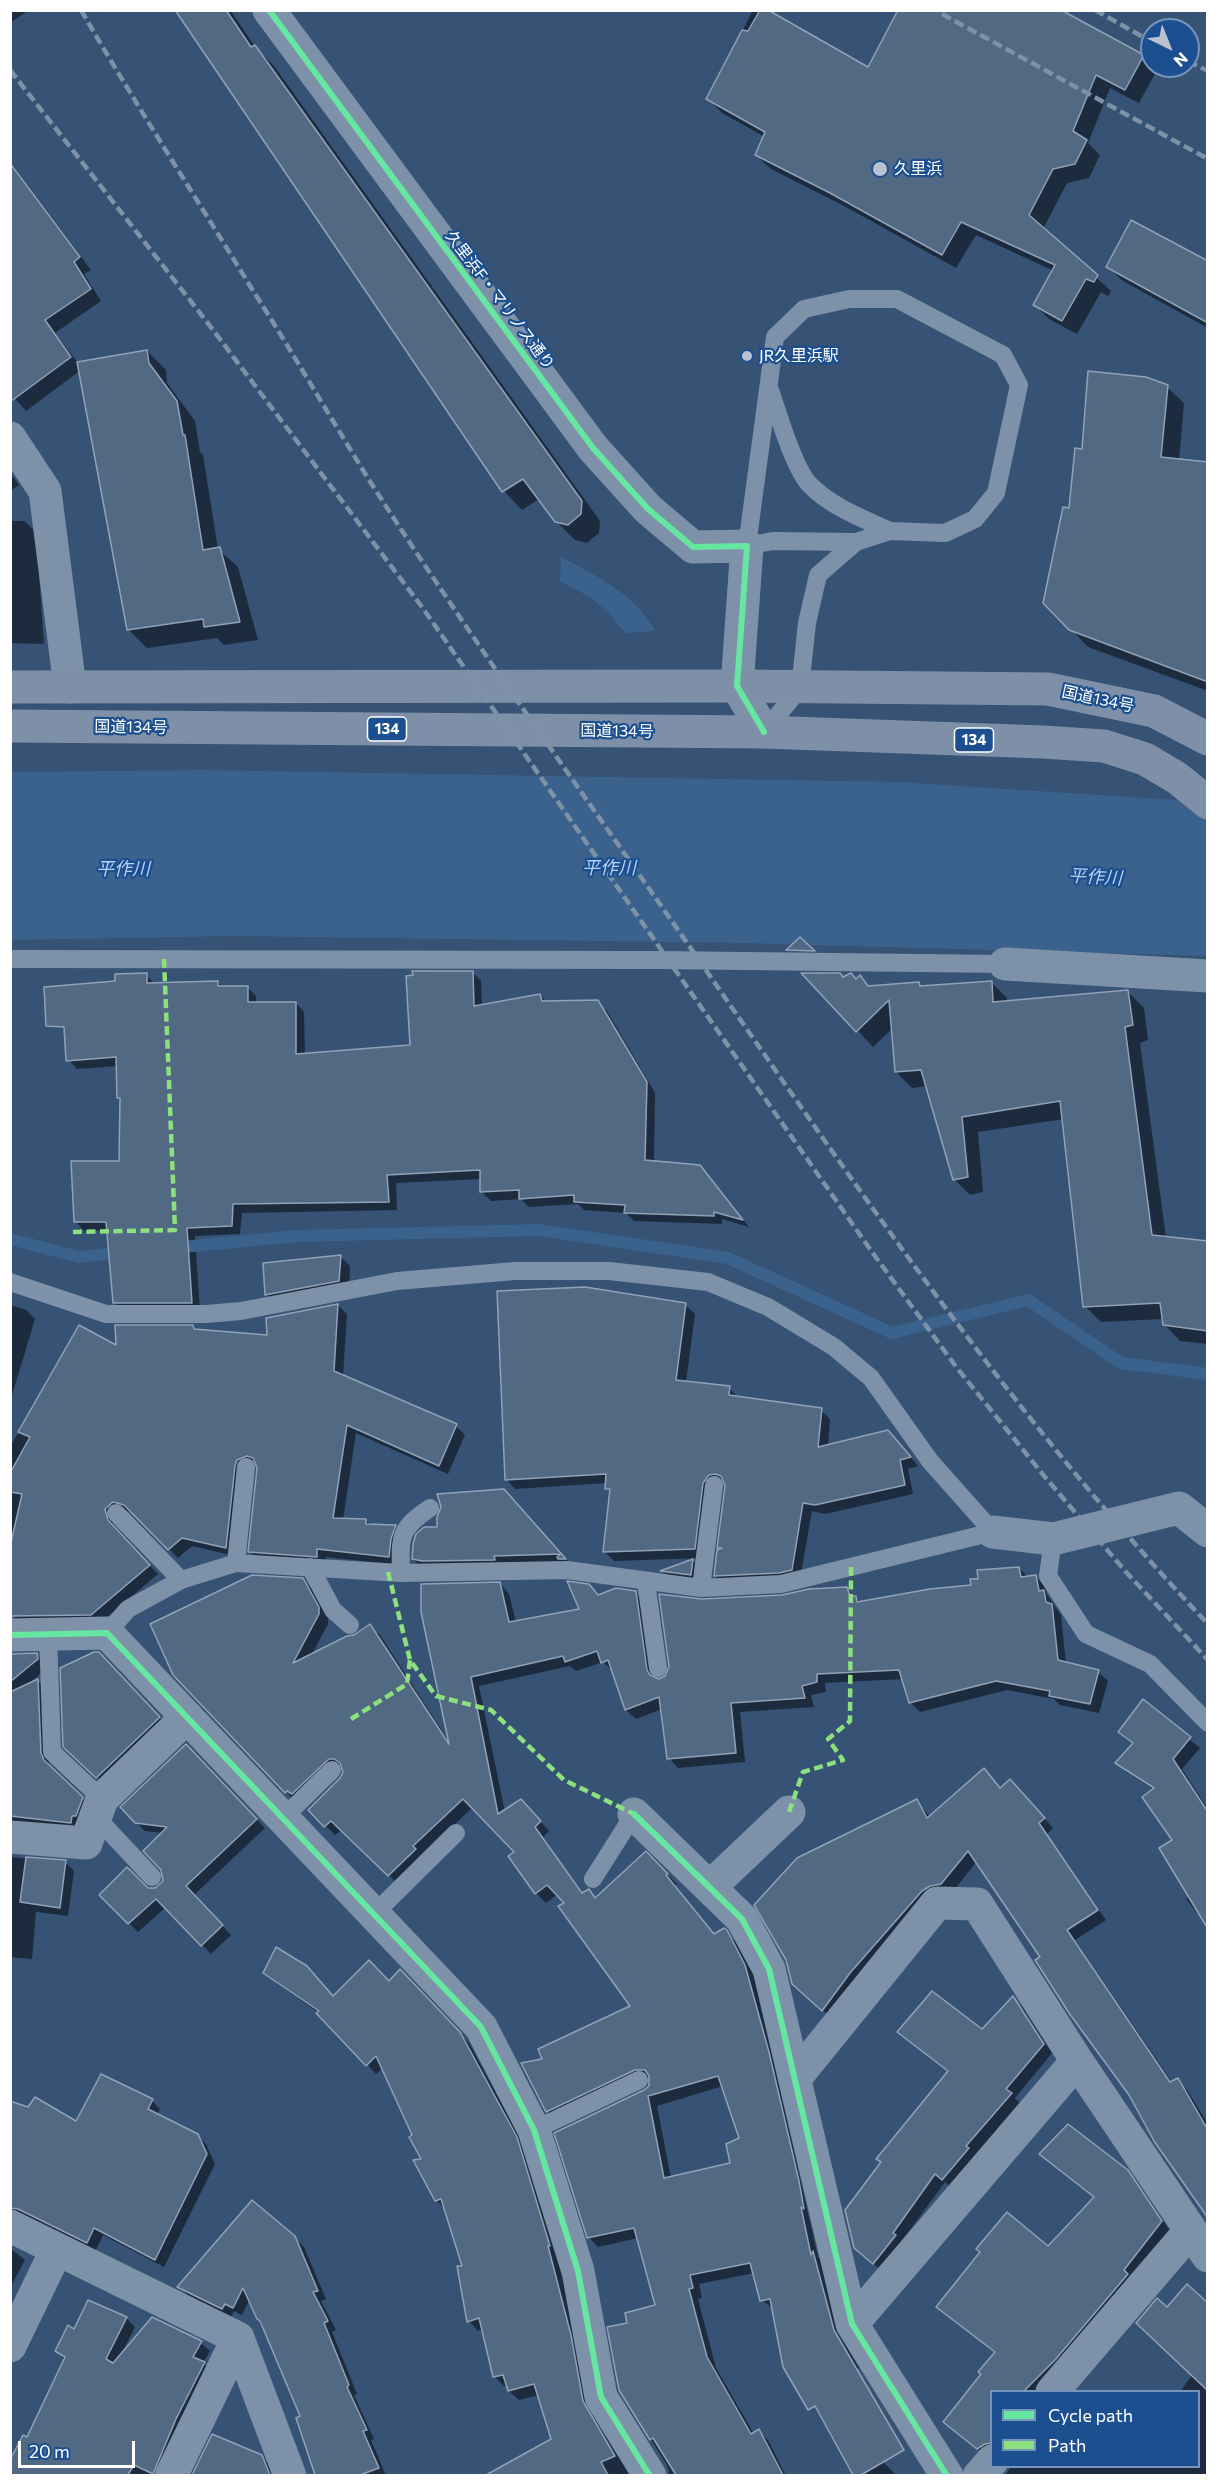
<!DOCTYPE html>
<meta charset="utf-8">
<style>
body{margin:0}
#map{position:relative;width:1218px;height:2486px;overflow:hidden;background:#365274;font-family:Commissioner,sans-serif}
canvas{display:block}
.frame{position:absolute;inset:0;border:12px solid #fff;pointer-events:none}
.legend{position:absolute;left:990px;top:2390px;width:210px;height:78px;box-sizing:border-box;background:#1b4f8f;border:2px solid #7695bc;margin:0;padding:8px 10px;list-style:none;font-size:18px;color:#fff}
.legend li{display:flex;align-items:center;gap:12px;height:30px}
.legend b{width:30px;border:2px solid #7695bc}
.north{position:absolute;left:1140px;top:18px;width:60px;height:60px;box-sizing:border-box;background:#1b4f8f;border:2px solid #7695bc;border-radius:50%;rotate:137deg;font-size:16px;font-weight:700;line-height:24px;text-align:center;color:#fff}
.north::after{content:'';display:block;margin:auto;width:21px;height:27px;background:#b9c2ce;clip-path:polygon(50% 0,100% 100%,50% 72%,0 100%)}
.scale{position:absolute;left:18px;top:2441px;width:117px;height:27px;box-sizing:border-box;border:3px solid #fff;border-top:0;padding-left:8px;font-size:18px;line-height:21px;white-space:nowrap;color:#fff;-webkit-text-stroke:4px #1b4f8f;paint-order:stroke}
</style>
<div id="map">
<canvas width="1218" height="2486"></canvas>
<div class="frame"></div>
<ul class="legend">
<li><b style="height:8px;background:#66e7a1"></b>Cycle path</li>
<li><b style="height:8px;background:#8de07e"></b>Path</li>
</ul>
<div class="north">N</div>
<div class="scale">20 m</div>
</div>
<script>
const context = document.querySelector('canvas').getContext('2d');
context.lineJoin = 'round';
function paint(path, color) { context.fillStyle = color; context.fill(path, 'evenodd'); }
function trace(path, color, width, dash) { context.strokeStyle = color; context.lineWidth = width; context.lineCap = dash ? 'butt' : 'round'; context.setLineDash(dash || []); context.stroke(path); }
function label(font, color, halo, rows, align = 'center') {
  context.font = font + ' Commissioner,"Noto Sans JP",sans-serif'; context.lineWidth = 4.5; context.setLineDash([]); context.textBaseline = 'middle'; context.strokeStyle = halo; context.fillStyle = color; for (const [text, x, y, turn = 0] of rows) {
    context.save(); context.translate(x, y); context.rotate((+turn || 0) * Math.PI / 180); context.textAlign = isNaN(turn) ? turn : align; if (halo) context.strokeText(text, 0, 0); context.fillText(text, 0, 0); context.restore();
  }
}
paint(new Path2D(`
 M561,557c35,18 75,38 94,74l-30,2c-20,-27 -34,-37 -65,-51z
 M204,770l695,12 308,20v154l-467,-13 -506,-7 -223,4 -1,-168z`), '#3b618d');
paint(new Path2D(`
 M10,10h19l-19,13z
 M177,10h53l26,38 18,18 326,455 -1,12 -12,10 -12,-3 -19,-19 -17,-22 -17,11 -18,-19z
 M753,10h12l104,59 274,-13 14,14 -18,33 -29,-15 -22,55 12,12 -11,23 -22,5 -24,46 68,62 -3,5 -7,-4 -24,42 -28,-15 -14,-14 19,-34 -78,-36 -20,33 -110,-61 -75,-38 -15,-14 9,-18 -43,-24 -14,-14z
 M10,161l81,109 -7,4 17,27 -46,32 23,30 69,-12 19,19 1,13 28,38 5,31 3,3 15,94 20,18 20,73 -34,5 -7,-7 -70,10 -19,-19 -47,-259 -55,41 -16,-18z
 M1208,263v65l-85,-47 -15,-14z
 M1167,387l17,16 -5,58 29,3v227l-120,-44 -17,-18 -1,-119 14,-59z
 M10,473l9,12 -9,6z
 M10,521h14l12,11 8,112 -34,-1z
 M472,972l9,9 1,25 58,-11 7,7h50l10,9 48,82 -1,69 45,4 50,61 -27,-8v5l-88,-3 -8,-8 -42,-3 -6,-6 -49,3 -8,-8 -30,2 -9,-9v-13l-86,4 1,27 -155,3 -2,21 -45,2 5,75h-77l-9,-9 -6,-72 -24,1 -8,-9 44,-60 1,-61 -3,-3v-32l-41,3 -8,-9 47,-78 30,-7 10,10 62,-3 5,5h24l9,9v7h40l8,9 1,43 106,-8z
 M805,974l52,7 3,-4 10,10 48,-3 4,3 69,-5 16,16v4l121,-10 16,16 4,32 -8,3 26,195 42,5v101l-28,-3 -16,-17 -1,-5 -62,3 -16,-16 -21,-187 -86,13 5,60 -13,3 -16,-16 -27,-93 -15,2 -16,-16 -3,-44 -20,19z
 M340,1256l10,10 -1,24 -73,14 -10,-10z
 M10,1305l16,5 9,9 -25,83z
 M338,1305l9,9 -4,63 113,49 9,9 -17,39 -92,-41 -13,87h23l5,6 24,1 9,9 -6,29 -72,-8v8l-67,-4 -9,-9 9,-84 -2,-4 -11,5 -11,87 -43,-10 -14,12 -44,-45 -10,-3 -7,4 -4,11 4,7 41,42 -58,49 -78,2 -9,-9 -3,-12v-157l70,-120 38,21 75,-21 4,4 72,5z
 M685,1305l10,9 -9,68 43,6 9,9 83,13 9,9 -2,27 69,-5 21,25 -10,3 5,25 -88,20 -13,-3 -12,68 -75,6 -10,-9 6,-26 -2,-2 8,-62 -2,-4 -7,2 -15,74 -89,3 -9,-9 7,-59 -6,-5 1,-5 -92,6 -9,-10z
 M514,1500l60,68 -151,1 -10,-10 25,-30 5,-21z
 M693,1561l4,4 -2,14 -28,-4 -4,-3z
 M1019,1568l10,10 7,-1 9,9 2,9 14,20 5,49 32,8 10,9 -9,32 -39,-8 -6,-6 -47,-9 -87,22 -10,-10 -7,-23 -78,4 1,9 -15,3 3,12 -74,5 5,50 -67,6 -9,-10 -7,-49 -26,10 -10,-9 -13,-39 -10,-9 -27,9 -6,-5 -91,20 26,126 25,-2 19,21 -6,6 40,56 6,-2 8,8 49,-46 31,31 -2,1 40,51 9,-6 12,12 18,34 64,281 5,5 21,80 15,26 -34,35 72,73h-42l-42,-76 -40,-91 -11,-9 -8,-27 -55,11 3,14 -4,1 18,69 38,66 4,-3 10,9 18,36h-116l-3,-11 -47,-75 9,-66 28,-18 -19,-68 -40,9 -9,-10 56,-146 5,-4 1,-8h-6l-88,42 -10,-10 -3,-50 88,-54 -65,-104 -9,-9 -12,9 -10,-10 -26,-36 7,-5 -44,-45 -52,49 -22,29 -57,-55 -7,5 -25,-25 32,-32 2,-9 -5,-1 -44,33 -121,-127 129,-94 10,10 15,28v6l-17,32 44,-19 15,-11 10,9 70,108 50,-159 9,10 7,28 65,-12 18,-14 36,-4 10,10 11,77 3,2 7,-3 36,-77 80,-4 65,-8 14,14 112,-16 7,-6zM723,2086l18,53 -9,25 -61,14 -14,-72z
 M10,1655h27l9,9v5l-19,16 11,-4 9,9 2,74 4,6 38,37 -11,24 -70,-2z
 M109,1664l60,63 -66,55 -31,-29z
 M1143,1702l57,46 -18,21 26,40v118l-22,-28 3,-3 -15,-56 -20,-50 -27,-18 -10,-9 16,-19 -13,-12z
 M186,1746l79,82 -71,67 37,40 -20,19 -45,-47 -28,25 -37,-37 55,-6 8,-8 -1,-48 -18,-2 -23,-23z
 M984,1770l17,19 19,1 33,38 -6,6 59,86 -31,20 97,142 5,-2 10,10 21,34v91l-166,-258 -65,-96 -26,33 -118,125 -30,-25 113,-193 14,16z
 M10,1857l55,5 9,9 -6,45 -32,-4 -4,47 -22,-2z
 M306,1967l28,30 55,-14 11,-12 69,72 57,105 31,107 23,91 14,71 36,59h-101l-10,-17 34,-19 -14,-45 -20,5 -10,-9 -1,-6 -4,1 -9,-9 -12,-48 -5,2 -9,-10 -5,-54 -18,-57 -9,-9 -22,-40 8,-1 -40,-92 -7,6 -57,-61 -44,-31 -10,-9z
 M1013,1998l9,9 30,46 -37,45 5,5 -68,85 -7,-6 -44,60 -18,30 -28,-24 94,-176 -50,-40 83,-1z
 M152,2101l8,8 -3,6 40,20 9,9 9,20 -51,103 -61,-32 -7,15 -86,-32v-102l66,7z
 M1041,2154l86,17 9,10 34,50 -129,161h-49v62l-5,3 -42,-35 51,-69 -58,-46 110,-59 47,-50z
 M294,2237l10,10 22,52 -5,2 15,29 -4,2 25,62 -3,1 20,44 -3,1 15,36h-69l-20,-58 5,-1 -39,-94 -13,-24 -8,16 -8,-4 -3,6 -43,-21 -8,-9z
 M10,2248l15,12 -15,28z
 M1208,2306v170h-203l6,-10h187v-74h-18l12,-17 -24,-66z
 M126,2318l9,9 -13,26 31,-34 48,24 9,8 -7,12 10,9 -50,104h-153v-12l17,-25 38,-79 -8,-9 18,-20z
 M213,2436l48,20 9,9 4,11h-80z`), '#0007');
trace(new Path2D(`
 M10,1239l69,18 46,-5
 M172,1248l125,-12 242,-6 189,28 164,75 136,-33 93,63 87,11`), '#3b618d', 12);
const building = new Path2D(`
 M175,10h51l25,37 4,-2 327,456 -1,13 -13,11 -13,-3 -32,-43 -21,13z
 M760,10h8l100,57 30,-57h163l83,45 -19,35 -29,-15 -23,56 14,9 -12,24 -22,5 -24,46 69,60 -4,7 -8,-3 -24,42 -29,-16 22,-40 -94,-43 -19,33 -112,-62 -75,-38 10,-23 -59,-33 36,-69 6,1z
 M10,163l70,94 -6,5 17,27 -46,31 26,37 -61,45z
 M1131,220l77,41v62l-102,-56z
 M147,350l2,13 28,38 6,34h2l18,115 17,-3 20,75 -36,5 -1,-8 -76,11 -50,-268z
 M1088,371l58,6 22,8 -7,72 47,5v220l-139,-52 -26,-27 20,-96 6,1 6,-60 7,1z
 M800,937l15,14 -29,-1z
 M412,971h61l1,35 66,-12 2,7 56,-1 49,82 -2,78 55,5 43,55 -29,-8v4l-90,-3 1,-8 -51,-3v-7l-55,4v-9l-39,2v-22l-93,5 2,27 -156,2 -1,22 -45,2 5,75h-79l-7,-81h-32l-3,-61h48l1,-63h-3l-1,-41 -50,4 -2,-34 -18,-1 -2,-39 71,-6v-7l32,-1v10l71,-2v5h30v16h48v52l114,-9 -4,-69 7,-1z
 M801,973h39l3,4 8,-4 5,6 4,-4 8,11 51,-4 1,4 72,-5 1,21 135,-12 5,35 -8,2 27,208 56,6v90l-45,-6 -3,-22 -77,4 -23,-206 -98,16 6,60 -15,3 -32,-110 -26,2 -6,-72 -33,32z
 M341,1255l-2,26 -74,14 -2,-32z
 M585,1287l101,16 -10,77 54,6 -1,9 93,13 -4,39 70,-17 23,27 -11,3 5,25 -90,20 -12,-2 -11,67 -13,3 -65,3 3,-26 5,-2h-5l8,-62 -4,-10 -6,-2 -6,1 -6,8 -8,66 -92,3 7,-63h-5l1,-15 -101,6 -8,-189z
 M338,1304l-4,67 123,53 -18,42 -92,-41 -14,93 33,1v5l30,1 -5,14 -2,18 -72,-8v8l-69,-5 9,-84 -4,-10 -6,-2 -10,4 -2,6 -9,82 -44,-10 -14,12 -44,-45 -11,-3 -8,7 3,11 42,45 -59,50 -81,1v-69l12,-53 -12,-2v-19l20,-36 -12,-5 61,-107 37,20 -1,-20h78l1,4 73,6 -1,-17z
 M504,1489l62,70h-8l-1,-2 4,-3 -67,2 1,4 -73,1 -10,-2 1,-15 3,-10 8,-7h13v-10l4,-10 -4,-13z
 M693,1559l-2,16 -31,-4z
 M1019,1567l2,10 15,-2 3,16 5,-1 2,12 6,2 6,56 41,10 -9,34 -41,-8 1,-5 -54,-10 -87,22 -10,-33 -82,4v8l-15,4 3,12 -74,5 5,50 -69,6 -8,-62 -34,13 -17,-50 -7,3 -4,-12 -32,11 -2,-6 -92,21 27,137 23,-15 20,22 -6,6 47,66 7,-4 6,9 51,-47 22,23 -2,1 48,59 10,-6 3,2 18,35 24,87 30,129 5,28 -3,-2 10,48 2,-4 21,79 70,120 -43,25h-8l-38,-69 -7,4 -25,-43 -13,-68 -10,2 -10,-38 -60,12 3,13 -4,1 18,68 44,77 8,-5 24,46h-107l-23,-37 -3,2 -31,-50 -12,-63 20,-4 -2,-10 30,-8 -21,-77 -47,10 -33,-105 90,-43 5,-4v-10l-4,-6h-10l-89,42 -25,-49 21,-4 -4,-10 92,-43 -72,-100 6,-3 -17,-18 -12,9 -27,-38 6,-4 -51,-53 -50,47 3,3 -28,27 -57,-55 -7,6 -16,-17 32,-32 3,-6 -3,-9 -6,-4h-5l-37,35 -5,-3 -2,2 -112,-118 -23,-51 102,-49 51,3 16,29v7l-26,49 54,-27 7,-1 16,-11 79,120 -28,-132v-28l79,-2 9,40 70,-13 -12,-28 22,3 9,11 18,-7 20,3 11,79 3,5 9,4 6,-3 4,-9 -10,-73 43,5 80,-4 27,-6 38,-2 3,9h6l1,6 73,-13 41,-4 -1,-6h8l-1,-9zM718,2076l21,62 -13,6 4,19 -66,15 -16,-82z
 M94,1652h5l61,65 -64,61 -33,-31 -3,-79z
 M37,1653l1,6 -28,23v-28z
 M38,1679l3,74 3,7 39,37 -7,19h-4l-1,7 -61,-7v-124z
 M1143,1699l48,38 -18,22 35,53v117l-49,-81 13,-8 -30,-43 12,-9 -39,-25 18,-20 -15,-11z
 M186,1744l71,75 -71,67 37,39 -22,21 -45,-47 -28,25 -29,-29 28,-28 21,21h7l8,-7 -2,-11 -18,-19 24,-24 -32,-4 -15,-16z
 M984,1768l16,20 10,-9 35,39 -6,5 59,87 -31,20 103,152 8,-4 30,52v88l-54,-77 -25,-46 -60,-82 -34,-53 5,-3 -72,-106 -27,33 -11,2 -8,5 -72,82 -28,38 -30,-27 -6,-24 -32,-55 43,-47 120,-59 10,19z
 M26,1857l40,3 -6,48 -40,-6z
 M276,1947l31,19 26,30 36,-36 20,21 11,-12 60,63 57,105 33,109h-2l23,89 12,66 32,55 -14,6 7,13h-122l65,-36 -17,-55 -26,7 -5,-16 -10,2 -14,-59 -12,4 -10,-56h5l-21,-67 -6,2 -22,-41 8,-1 -12,-22 3,-2 -36,-79 -10,10 -50,-53 3,-2 -56,-38z
 M932,1991l50,38 31,-33 31,48 -38,45 6,4 -46,53 3,2 -27,32 -7,-6 -42,59 3,2 -23,29 -19,-16 -9,-38 36,-48 -5,-3 72,-88 -51,-39z
 M101,2074l52,25 -5,10 50,25 9,20 -52,106 -61,-32 -7,15 -69,-34 -8,-1v-107l18,6 7,-10 41,24z
 M1068,2124l60,46 34,51 -38,49 4,4 -73,86 -31,31h-32v52l-7,1 -8,5 -34,-27 38,-48 -3,-2 17,-20 -59,-45 44,-55 -4,-3 31,-37 41,34 46,-49 -55,-43z
 M252,2200l43,36 23,55 -5,1 15,29 -4,2 25,62 -2,2 20,43 -4,1 16,37 -19,7h-45l-19,-57 4,-2 -40,-95 -3,-2 -14,-31 -10,20 -8,-4 -3,5 -45,-22z
 M1187,2284l21,19v88l-72,-68 21,-25 10,9z
 M88,2300l39,17 -21,42 7,4 39,-46 50,24 -9,16 12,5 -29,57 -23,55 -19,-9 -6,10h-118v-15l13,-25 4,2 38,-80 -10,-6 13,-26 6,4z
 M212,2434l50,21 8,20h-78z`);
paint(building, '#526984');
trace(building, '#92a2b6', 1.5);
trace(new Path2D(`
 M849,299h48l106,56 16,30 -23,108 -21,26 -30,14 -55,-2 -34,11 -83,-1 -26,5 28,-209 29,-28z
 M770,390c8,23 24,78 39,94 22,23 53,34 81,47
 M764,732l36,-44 7,-65 11,-48 38,-33
 M10,959l649,1 346,4
 M10,1282l96,32h100l35,-3 156,-30 118,-10h94l99,11 60,25 66,40 37,31 59,83 63,71 -212,52 -80,4 -134,-18 -166,3 -165,-10 -55,17 -53,29 -21,24
 M116,1513l65,67
 M1053,1539l-5,37 38,58 64,30 58,59
 M236,1563l10,-96
 M310,1567l23,43 17,15
 M401,1573c-1,-37 -2,-44 29,-65
 M646,1582l12,86
 M701,1588l13,-103
 M48,1634l4,118 50,47
 M96,1817l56,60
 M283,1818l49,-48
 M593,1879l41,-65
 M374,1914l82,-81
 M534,2130l105,-50`), '#7d92a8', 18);
trace(new Path2D(`
 M269,10l324,438 55,61 45,38 54,-1 -10,140 27,46
 M10,438l35,53 25,196
 M1005,964l203,12
 M993,1532l60,7 126,-31 29,23
 M10,1635l97,-2 374,394 53,103 44,141 23,126 49,79
 M634,1814l108,105 27,50 83,355 95,152
 M10,1837l76,6 16,-44 85,-82
 M710,1887l79,-75
 M796,2077l141,-174 40,1 100,157 131,195
 M10,2226l228,112 52,138
 M852,2324l225,-263
 M10,2346l47,-97
 M1052,2392l138,-161
 M171,2476l67,-138
 M979,2476l13,-15`), '#7d92a8', 33);
trace(new Path2D(`
 M10,687l727,-1 311,3 106,22 54,28
 M10,726l754,6 279,10 61,4 41,13 32,19 31,25`), '#7e90a7', 33);
trace(new Path2D(`
 M81,10c55,95 114,186 171,279 41,64 79,130 119,194 100,156 209,306 314,457 164,236 325,475 523,684
 M1095,10l57,32
 M942,14l266,145
 M1188,61l20,10
 M10,70l197,252 215,285 450,645 85,116 88,109 81,95 82,88`), '#7e92a7', 4.5, [10, 4.5]);
trace(new Path2D(`
 M73,1232l102,-2 -11,-271
 M388,1572l22,88 26,36 55,14 73,70 70,34
 M351,1719l56,-35 3,-24
 M789,1812l14,-40 40,-12 -15,-21 22,-18 1,-154`), '#8de07e', 4.5, [9, 4.5]);
trace(new Path2D(`
 M269,10l324,438 55,61 45,38 54,-1 -10,140 27,46
 M10,1635l97,-2 374,394 53,103 44,141 23,126 49,79
 M634,1814l108,105 27,50 83,355 95,152`), '#66e7a1', 6);
for (const [x, y, r, color] of [
 [880,169,8,"#b9c2ce"],
 [747,356,6,"#b9c2ce"]
]) { const dot = new Path2D(); dot.arc(x, y, r, 0, 2 * Math.PI); context.fillStyle = color; context.fill(dot); trace(dot, '#1b4f8f', 2); }
for (const [x, y, w] of [
 [387,729,39],
 [974,740,39]
]) { const box = new Path2D(); box.roundRect(x - w / 2, y - 12, w, 24, 4.5); context.fillStyle = '#1b4f8f'; context.fill(box); trace(box, '#fff', 1.5); }
label('bold 15px', '#fff', null, [
 ["134",387,729],
 ["134",974,740]
]);
label('16px', '#fff', '#1b4f8f', [
 ["久里浜",894,169],
 ["JR久里浜駅",759,356]
], 'left');
label('16px', '#fff', '#1b4f8f', [
 ["久里浜F・マリノス通り",500,300,53],
 ["国道134号",1098,699,12],
 ["国道134号",131,727,1],
 ["国道134号",617,731,1]
]);
label('italic 18px', '#b5d3f5', '#1b4f8f', [
 ["平作川",609,868],
 ["平作川",123,869],
 ["平作川",1095,877,3]
]);
</script>
